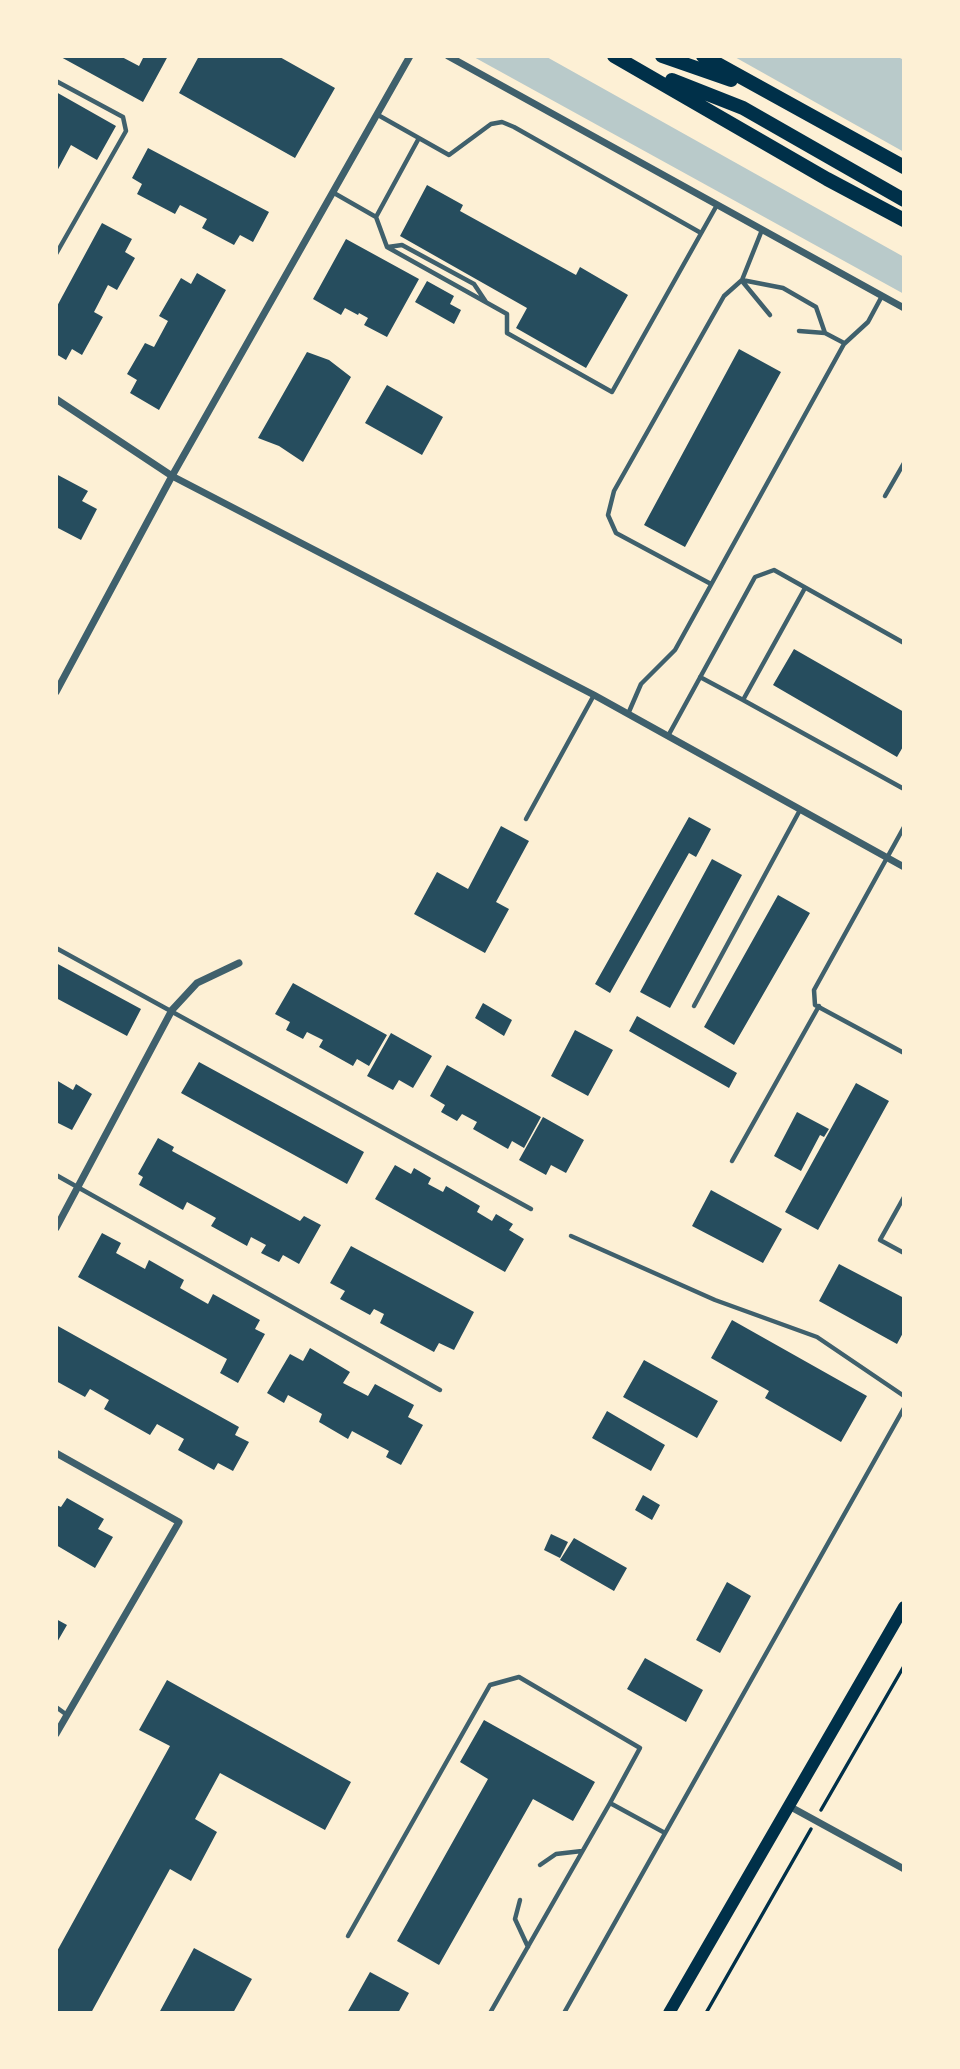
<!DOCTYPE html>
<style>
body{margin:0}
#map{position:relative;width:960px;height:2069px;overflow:hidden;background:#fdf0d5;font-family:"Roboto Condensed",sans-serif}
canvas{display:block}
.frame{position:absolute;inset:0;border:58px solid #fdf0d5;pointer-events:none}
</style>
<div id="map">
<canvas width="960" height="2069"></canvas>
<div class="frame"></div>
</div>
<script>
const context = document.querySelector('canvas').getContext('2d');
context.lineJoin = 'round';
function paint(path, color) { context.fillStyle = color; context.fill(path, 'evenodd'); }
function trace(path, color, width, dash) { context.strokeStyle = color; context.lineWidth = width; context.lineCap = dash ? 'butt' : 'round'; context.setLineDash(dash || []); context.stroke(path); }
paint(new Path2D(`
 M472,56h73l359,201v37z
 M733,56h163l8,4v92z`), '#b9caca');
paint(new Path2D(`
 M59,56h61l19,10 5,-10h24l-25,46z
 M199,56h79l57,32 -40,70 -116,-65z
 M56,92l60,34 -19,34 -26,-15 -15,28z
 M148,148l121,64 -16,30 -13,-7 -6,10 -32,-17 5,-9 -27,-14 -5,9 -38,-20 5,-10 -10,-6z
 M427,185l36,20 -3,6 116,64 4,-8 48,28 -42,73 -70,-40 11,-20 -127,-72z
 M102,223l30,16 -7,13 10,6 -18,32 -9,-5 -14,27 9,5 -21,38 -10,-6 -6,11 -10,-6v-46z
 M346,239l73,40 -32,58 -23,-12 4,-7 -9,-5 -1,2 -13,-7 -4,7 -28,-16z
 M197,273l29,17 -67,120 -29,-17 7,-13 -10,-6 18,-31 9,4 14,-26 -9,-5 22,-38 10,6z
 M427,281l27,15 -4,8 11,6 -7,14 -39,-22z
 M739,349l42,23 -96,175 -41,-22z
 M307,352l22,8 22,17 -48,85 -24,-16 -21,-8z
 M387,385l56,32 -21,38 -57,-32z
 M56,474l32,17 -6,10 15,8 -16,31 -25,-13z
 M794,649l110,63v33l-7,12 -124,-72z
 M689,817l22,12 -15,28 -7,-4 -79,140 -15,-9z
 M501,826l28,15 -33,61 13,7 -24,44 -71,-39 23,-42 31,17z
 M712,859l30,16 -72,133 -30,-16z
 M778,895l32,18 -76,132 -30,-18z
 M56,963l85,46 -14,27 -71,-38z
 M293,983l94,52 -18,31 -12,-7 -4,7 -34,-19 4,-7 -16,-8 -4,7 -17,-9 4,-8 -15,-8z
 M483,1003l29,17 -8,16 -29,-18z
 M637,1016l100,57 -8,15 -100,-57z
 M575,1030l38,20 -25,46 -37,-20z
 M391,1033l41,23 -19,32 -14,-8 -6,10 -26,-14z
 M199,1062l165,90 -17,32 -166,-91z
 M447,1065l94,52 -17,31 -12,-7 -4,8 -35,-20 4,-7 -15,-8 -5,7 -16,-9 4,-7 -15,-9z
 M56,1080l17,10 3,-6 16,10 -20,36 -14,-7 -2,3z
 M856,1083l33,18 -71,129 -33,-18z
 M797,1112l32,17 -5,8 -4,-2 -19,36 -27,-15z
 M543,1117l41,23 -18,33 -15,-8 -5,10 -27,-15z
 M158,1138l16,9 -2,4 128,70 4,-5 17,9 -22,39 -16,-9 -4,7 -18,-9 5,-8 -15,-8 -4,9 -36,-20 5,-8 -29,-16 -4,8 -44,-25 4,-8 -5,-3z
 M395,1165l16,9 3,-6 17,10 -3,6 15,8 3,-6 34,20 -3,6 15,9 4,-7 17,10 -4,6 15,9 -19,33 -130,-73z
 M711,1190l71,39 -19,34 -71,-37z
 M102,1233l19,10 -5,10 29,16 4,-9 35,20 -4,8 28,16 5,-10 47,26 -5,9 10,5 -27,49 -18,-10 7,-14 -149,-82z
 M351,1246l123,66 -20,38 -15,-7 -5,9 -54,-29 4,-9 -10,-5 -4,6 -30,-16 5,-8 -15,-8z
 M839,1264l65,34v33l-7,13 -78,-43z
 M732,1320l135,76 -26,46 -76,-44 4,-7 -58,-33z
 M56,1325l183,102 -4,8 14,7 -16,29 -15,-8 -4,7 -36,-20 6,-11 -27,-15 -7,11 -46,-26 5,-9 -19,-11 -5,8 -29,-16z
 M310,1348l40,24 -7,11 25,13 7,-12 39,21 -6,12 15,8 -22,40 -15,-8 3,-6 -37,-20 -4,8 -29,-17 3,-8 -34,-19 -4,8 -17,-10 23,-39 13,7z
 M644,1360l74,41 -21,37 -74,-41z
 M607,1411l58,34 -14,26 -59,-33z
 M643,1495l17,10 -8,15 -17,-10z
 M67,1498l37,21 -6,10 15,8 -18,31 -39,-23v-40l5,2z
 M551,1534l17,8 -8,16 -16,-8z
 M574,1538l53,30 -13,23 -54,-31z
 M727,1582l24,14 -31,57 -24,-13z
 M56,1619l11,6 -11,19z
 M645,1658l58,32 -17,32 -59,-33z
 M167,1680l184,102 -26,48 -105,-57 -25,46 22,13 -26,49 -21,-12 -79,144h-35v-60l114,-207 -31,-16z
 M484,1720l111,62 -22,39 -40,-22 -94,166 -42,-24 91,-162 -28,-17z
 M194,1948l58,31 -19,34h-74z
 M370,1972l39,21 -11,20h-51z`), '#264d5e');
trace(new Path2D(`
 M821,1810l83,-144
 M706,2013l105,-184`), '#003049', 3.5);
trace(new Path2D(`
 M56,81l67,36 3,14 -70,123
 M378,115l71,40 42,-31 11,-2 12,5 187,106
 M334,193l42,24 11,30 120,67v19l105,59 105,-187
 M376,217l43,-79
 M388,247l14,-2 72,39 12,18
 M742,280l41,8 33,19 9,26
 M742,281l28,34
 M799,331l26,2 19,10
 M885,496l19,-33
 M711,584l-95,-51 -8,-18 6,-24 110,-195 18,-16 20,-50
 M805,588l-62,112 161,89
 M700,677l43,23
 M628,714l13,-30 34,-34 169,-306 24,-22 14,-26
 M668,736l87,-159 19,-7 130,73
 M526,819l68,-124
 M904,827l-90,163 1,15 89,48
 M56,948l475,261
 M694,1006l106,-196
 M732,1161l87,-155
 M56,1175l384,215
 M904,1197l-24,43 24,13
 M571,1236l144,64 102,37 87,59
 M56,1707l11,8
 M540,1865l16,-11 26,-3
 M520,1900l-5,19 13,28
 M348,1936l142,-251 29,-8 121,71 -30,55 55,30
 M490,2013l120,-210
 M564,2013l340,-605`), '#3f606c', 4.5);
trace(new Path2D(`
 M448,56l456,252
 M56,399l116,77 422,219 310,172
 M56,692l116,-216 238,-420
 M56,1228l116,-218 25,-27 42,-20
 M56,1453l123,69 -123,212
 M789,1806l115,63`), '#3f606c', 7);
trace(new Path2D(`
 M669,2013l235,-406`), '#003049', 12);
trace(new Path2D(`
 M614,56l213,123 77,41
 M662,56l69,24
 M703,56l201,111
 M672,80l71,28 161,92`), '#003049', 14);
</script>
